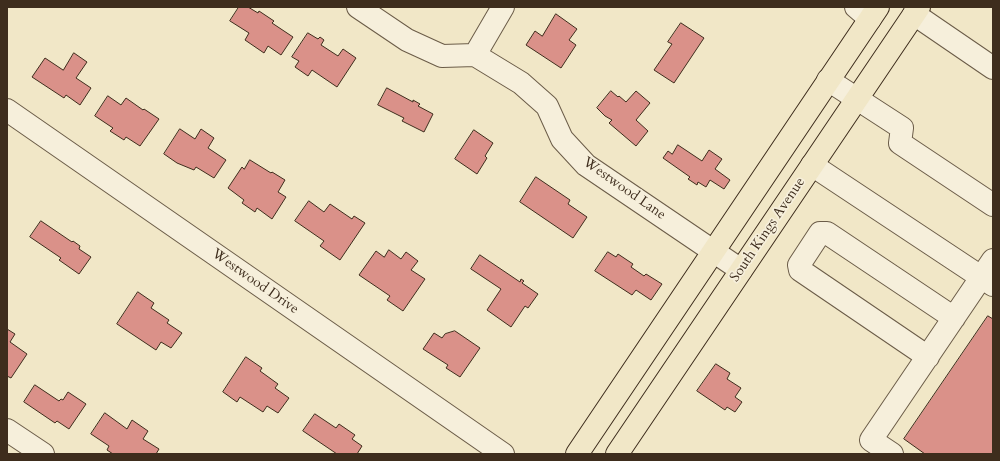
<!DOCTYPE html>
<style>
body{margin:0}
#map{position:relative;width:1000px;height:461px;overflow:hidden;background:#f1e7c7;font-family:Cardo,serif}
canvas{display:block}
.frame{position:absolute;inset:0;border:8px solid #3e2d1d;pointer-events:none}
</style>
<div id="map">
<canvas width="1000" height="461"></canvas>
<div class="frame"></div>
</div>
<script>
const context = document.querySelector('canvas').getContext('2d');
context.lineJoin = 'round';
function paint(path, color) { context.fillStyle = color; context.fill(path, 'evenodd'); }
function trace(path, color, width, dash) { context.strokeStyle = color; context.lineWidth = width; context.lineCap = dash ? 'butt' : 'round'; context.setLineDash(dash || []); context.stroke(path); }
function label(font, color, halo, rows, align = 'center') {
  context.font = font + ' Cardo,serif'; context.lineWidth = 3.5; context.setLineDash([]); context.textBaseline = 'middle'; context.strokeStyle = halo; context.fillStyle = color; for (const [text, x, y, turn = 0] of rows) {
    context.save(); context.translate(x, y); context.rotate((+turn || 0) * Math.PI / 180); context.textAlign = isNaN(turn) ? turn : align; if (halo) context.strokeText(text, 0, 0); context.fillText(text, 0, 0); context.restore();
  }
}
const building = new Path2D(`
 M239,7h9l10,6 1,-2 15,10 -2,2 21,14 -12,18 -13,-9 -4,7 -19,-13 4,-7 -19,-12z
 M556,14l21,15 -8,11 7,5 -15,23 -35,-23 9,-14 7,5z
 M681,23l23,15 -30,45 -20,-13 18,-26 -4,-2z
 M308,33l10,6 2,-2 4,3 -3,5 17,11 5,-7 13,9 -19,29 -25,-17 -4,6 -13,-9 4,-6 -7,-4z
 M74,53l13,9 -11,16 15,10 -11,17 -14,-10 -2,3 -32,-21 13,-19 18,12z
 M387,88l26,14v-2l7,4 -2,2 15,8 -9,18 -22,-11 2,-3 -26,-13z
 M611,91l7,6 1,-1 7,6 10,-11 14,12 -14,17 12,11 -12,15 -27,-23 3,-3 -7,-4 -8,-8z
 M108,96l13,9 5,-7 17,12 1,-1 15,10 -19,27 -14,-9 -2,3 -14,-9 3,-3 -18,-12z
 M180,129l15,10 6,-10 13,9 -6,10 18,12 -12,18 -18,-11 -2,3 -17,-7 -13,-9z
 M474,130l19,13 -8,13 2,2 -10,16 -22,-15z
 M678,145l24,16 7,-11 13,9 -7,10 15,11 -6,9 -14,-9 -4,7 -8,-5 -1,3 -9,-6 2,-2 -27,-19 5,-7 4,3z
 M250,160l21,13 1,-1 13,8 -7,12 8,5 -14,22 -15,-11 -2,4 -13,-9 2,-3 -16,-12 14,-21 2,2z
 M536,177l34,23 -2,4 19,13 -14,21 -53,-36z
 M309,201l15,11 6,-8 22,15 2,-3 11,7 -25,37 -20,-14 4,-5 -29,-20z
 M41,221l31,21 1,-1 7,5 -1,3 12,8 -12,17 -20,-14 2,-2 -31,-21z
 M389,250l12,9 5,-7 12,9 -7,9 14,9 -22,32 -16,-11 3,-4 -31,-21 17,-24 8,6z
 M608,252l8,5 2,-3 15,10 -2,3 13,9 2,-2 16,10 -11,16 -15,-10 -4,5 -37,-24z
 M480,255l40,27 1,-3 3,2 -2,2 16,11 -10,14 -3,-2 -14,21 -24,-17 14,-21 -30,-20z
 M138,292l16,11 -3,5 18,12 -2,3 15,10 -11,15 -10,-6 -5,8 -39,-26z
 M988,316l5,3v135h-68l-21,-15z
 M7,329l8,5 -5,8 17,12 -16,24 -4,-2z
 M455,331l25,17 -20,29 -14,-9 2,-3 -25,-16 11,-16 8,5 3,-4z
 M246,357l16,11 -2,3 18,13 -3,4 14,10 -11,15 -11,-7 -4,6 -23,-15 -3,5 -14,-10z
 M716,364l14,9 -3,6 14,9 -6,9 7,5 -7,10 -8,-5 -2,3 -28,-19z
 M35,385l24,16 2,-2 2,1 5,-8 18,12 -17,25 -12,-8 -2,2 -31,-21z
 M105,413l22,16 5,-9 16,11 -5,8 16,10 -3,5h-43l-6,-4 2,-4 -18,-12z
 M315,414l21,14 3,-4 16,11 -3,4 10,7 -5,8h-20l-34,-23z`);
paint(building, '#da9189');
trace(building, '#3e2d1d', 1);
const minor = new Path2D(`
 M358,7l49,33 35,16 33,-1 46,28 26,23 15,33 24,26 155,105
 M856,7l14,12
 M914,14l79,54
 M475,55l28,-48
 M828,80l74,48 -2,15 93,62
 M7,110l496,344
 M812,165l181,120
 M928,357l-128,-87 -1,-5 21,-32h7l127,85
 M7,430l36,24
 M892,454l-21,-14 122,-180`);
const major = new Path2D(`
 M577,454l301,-447
 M617,454l302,-447`);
trace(minor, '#6b5c48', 24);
trace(major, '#3e2d1d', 24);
trace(minor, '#f6efdb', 22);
trace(major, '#f1e7c7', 22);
label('14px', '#3e2d1d', '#f6efdb', [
 ["Westwood Lane",624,189,35],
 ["South Kings Avenue",768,230,-56],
 ["Westwood Drive",255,282,35]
]);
</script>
